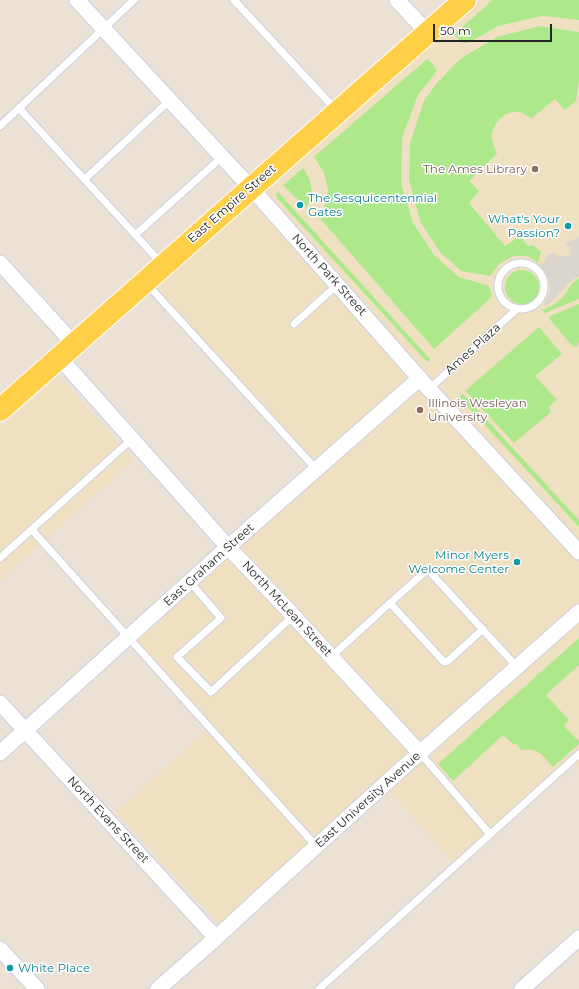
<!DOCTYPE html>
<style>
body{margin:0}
#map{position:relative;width:579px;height:989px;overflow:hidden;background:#ebe1d5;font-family:Montserrat,sans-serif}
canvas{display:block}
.scale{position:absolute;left:433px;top:24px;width:119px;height:18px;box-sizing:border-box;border:2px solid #262626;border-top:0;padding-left:5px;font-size:12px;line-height:14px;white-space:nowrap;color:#262626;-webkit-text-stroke:3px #fff;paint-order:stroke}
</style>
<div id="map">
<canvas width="579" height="989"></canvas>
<div class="scale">50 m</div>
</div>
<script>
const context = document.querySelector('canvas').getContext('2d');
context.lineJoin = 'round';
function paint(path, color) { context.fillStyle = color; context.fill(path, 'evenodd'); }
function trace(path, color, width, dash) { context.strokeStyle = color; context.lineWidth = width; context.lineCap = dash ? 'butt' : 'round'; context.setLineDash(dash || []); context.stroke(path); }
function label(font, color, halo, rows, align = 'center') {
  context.font = font + ' Montserrat,sans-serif'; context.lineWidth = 3; context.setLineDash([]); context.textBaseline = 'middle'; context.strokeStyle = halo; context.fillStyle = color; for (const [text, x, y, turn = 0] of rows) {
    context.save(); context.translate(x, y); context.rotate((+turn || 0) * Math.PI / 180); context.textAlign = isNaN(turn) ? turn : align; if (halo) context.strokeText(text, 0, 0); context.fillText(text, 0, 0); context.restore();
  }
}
paint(new Path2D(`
 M482,0h97v768l-7,-8 -119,102 -69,-77 -159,145 -109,-118 91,-82 -80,-90 189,-171 -171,-183z
 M58,376l76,84 -134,121v-153z`), '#f0e0c2');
paint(new Path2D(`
 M493,0h86v20l-37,-4 -44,10 -30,17h-6l-8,-9z
 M540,26l39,6v49l-3,20 -11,9 -10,-11 -24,20c-2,-2 -5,-4 -8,-6 -15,-6 -32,10 -31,25 0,5 3,11 5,16l-28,27 10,10 -10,12 36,43 15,-10 8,10 5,-1 8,7 -3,11 -10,-7h-15l-14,8 -9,12 -29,-5 -21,-19 -20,-31 -11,-41 1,-37 14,-42 13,-18 23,-24 37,-22z
 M427,59l6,5 4,7 -19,24 -16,43 -1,45 12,40 21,32 25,22 30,9 3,11 -58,52 -116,-133 6,-8 4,-18 -4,-18 -10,-15z
 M303,168l7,12 2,15 -6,13 -23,-23z
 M278,192l152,167 -3,3 -150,-164 -1,-4z
 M505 287a17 17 0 1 1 34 0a17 17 0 1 1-34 0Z
 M579,278v21l-34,14 -3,-3c7,-3 15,-7 20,-12 7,-8 7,-13 17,-20z
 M579,304v38l-2,4 -4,1 -25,-30z
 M539,327l23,27 -27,22 22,24 -8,7 2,5 -37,31 -49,-52z
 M463,394l116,126v7l-120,-130z
 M579,638v27l-33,30 23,25 -5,6 15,15v3l-26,23c-11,-12 -13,-19 -32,-17l-5,-6h-3l-10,-9 -50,46 -15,-17z`), '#ade98b');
paint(new Path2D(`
 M579,237v39l-8,5 -25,26 -2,-3 4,-8 2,-5v-7l-3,-9 -4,-6 -4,-5 5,-1 3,-7 6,-4 6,4h9l2,-2 1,-4 -5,-7z`), '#dad5cd');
const lane = new Path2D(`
 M234,0l102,110
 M19,108l143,156
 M0,126l134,-126
 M85,179l85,-79
 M135,235l87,-78
 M498 286a23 23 0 1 1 46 0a23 23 0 1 1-46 0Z
 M146,283l170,186
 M294,324l43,-39
 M429,389l88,-80
 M32,530l284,316
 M0,558l132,-119
 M190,582l31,36 -44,39 34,35 82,-76
 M483,629l-35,32 -4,1 -54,-59 36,-32 4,1 87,95
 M331,657l59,-54
 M420,753l70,81
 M319,989l260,-235`);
const street = new Path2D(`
 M77,0l186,201 166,188 150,163
 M397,0l31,33
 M0,263l74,81
 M59,357l169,190 60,63 132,143
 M0,703l216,235
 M0,753l228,-206 192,-169
 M0,949l37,40
 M158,989l58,-51 53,-49 137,-124 173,-153
 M522,989l57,-51`);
const primary = new Path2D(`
 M0,410l266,-235 199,-175`);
trace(lane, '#cbd0e2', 9);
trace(street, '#cbd0e2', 17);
trace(primary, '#fff', 24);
trace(lane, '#fff', 7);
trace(street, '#fff', 15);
trace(primary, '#fecf47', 22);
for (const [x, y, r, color] of [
 [535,169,4,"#8d6e63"],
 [300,205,4,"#0f9aa8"],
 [568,226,4,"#0f9aa8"],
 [420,410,4,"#8d6e63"],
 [517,562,4,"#0f9aa8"],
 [10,968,4,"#0f9aa8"]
]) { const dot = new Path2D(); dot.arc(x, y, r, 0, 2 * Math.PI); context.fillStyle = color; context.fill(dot); trace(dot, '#fff', 1.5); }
label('12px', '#785e54', '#fff', [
 ["The Ames Library",527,169],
 ["Illinois Wesleyan",428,403,"left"],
 ["University",428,417,"left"]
], 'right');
label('12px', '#0d838f', '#fff', [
 ["The Sesquicentennial",308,198],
 ["Gates",308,212],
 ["What's Your",560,219,"right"],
 ["Passion?",560,233,"right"],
 ["Minor Myers",509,555,"right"],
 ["Welcome Center",509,569,"right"],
 ["White Place",18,968]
], 'left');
label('12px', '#262626', '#fff', [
 ["East Empire Street",232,204,-41],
 ["North Park Street",329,275,48],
 ["Ames Plaza",473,349,-42],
 ["East Graham Street",209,565,-42],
 ["North McLean Street",287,609,47],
 ["East University Avenue",368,800,-42],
 ["North Evans Street",108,820,47]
]);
</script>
